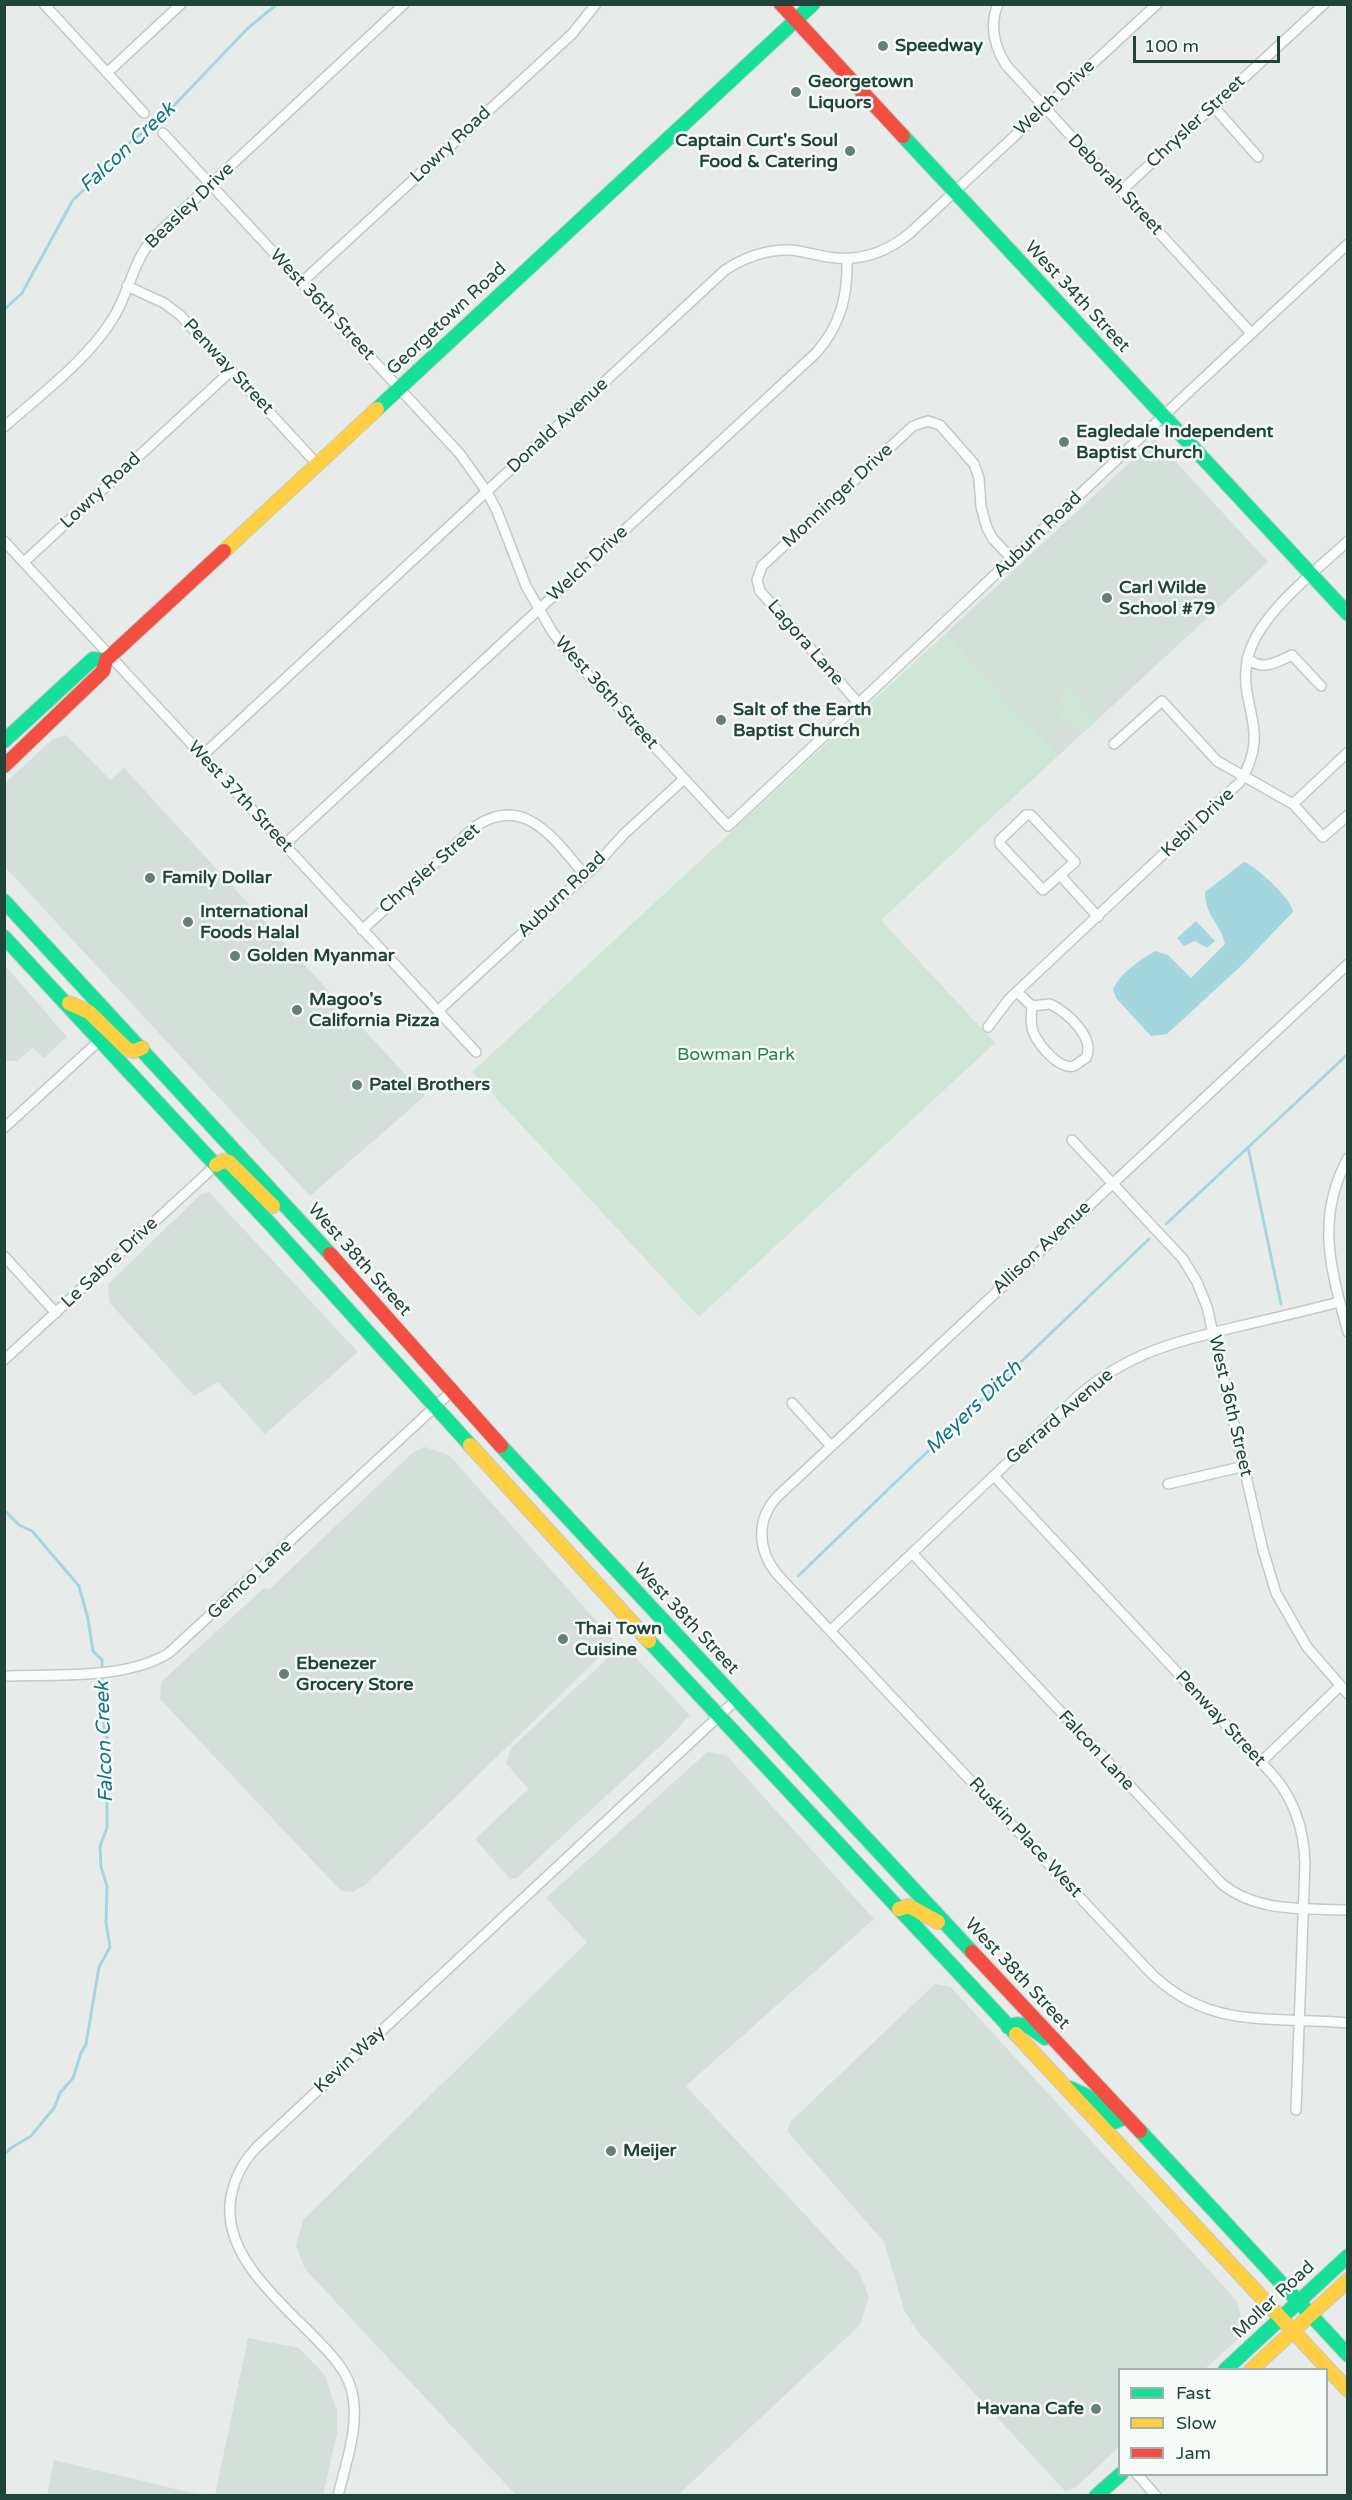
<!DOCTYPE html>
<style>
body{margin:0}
#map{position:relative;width:1352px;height:2500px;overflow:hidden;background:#e7ecea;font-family:"Varela Round",sans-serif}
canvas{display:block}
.frame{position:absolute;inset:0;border:6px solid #21443a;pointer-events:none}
.legend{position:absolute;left:1118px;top:2368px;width:210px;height:108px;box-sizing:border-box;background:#f6fbf8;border:2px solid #a1b2ac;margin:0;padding:8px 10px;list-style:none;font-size:18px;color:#21443a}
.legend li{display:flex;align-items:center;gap:12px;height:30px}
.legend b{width:30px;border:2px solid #a1b2ac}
.scale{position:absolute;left:1133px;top:36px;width:147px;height:27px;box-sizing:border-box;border:3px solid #21443a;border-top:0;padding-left:8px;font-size:18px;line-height:21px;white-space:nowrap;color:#21443a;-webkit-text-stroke:4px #f6fbf8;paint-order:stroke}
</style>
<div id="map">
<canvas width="1352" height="2500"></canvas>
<div class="frame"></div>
<ul class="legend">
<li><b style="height:8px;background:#16e098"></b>Fast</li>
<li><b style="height:8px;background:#ffcf43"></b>Slow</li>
<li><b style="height:8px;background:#f24e42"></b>Jam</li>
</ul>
<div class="scale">100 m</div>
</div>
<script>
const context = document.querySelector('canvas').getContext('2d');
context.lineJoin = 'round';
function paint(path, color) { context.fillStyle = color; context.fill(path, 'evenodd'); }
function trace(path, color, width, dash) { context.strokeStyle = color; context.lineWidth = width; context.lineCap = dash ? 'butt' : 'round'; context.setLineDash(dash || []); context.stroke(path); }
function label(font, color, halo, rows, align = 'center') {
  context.font = font + ' "Varela Round",sans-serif'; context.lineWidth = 5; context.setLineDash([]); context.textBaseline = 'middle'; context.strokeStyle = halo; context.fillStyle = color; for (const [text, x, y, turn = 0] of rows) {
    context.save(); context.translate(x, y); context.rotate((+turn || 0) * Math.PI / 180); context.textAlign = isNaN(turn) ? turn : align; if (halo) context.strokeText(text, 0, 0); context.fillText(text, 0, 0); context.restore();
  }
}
paint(new Path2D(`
 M1155,439l113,123 -210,194 -113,-122z
 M66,735l44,45 14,-12 301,328 -115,100 -305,-329v-84l48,-44z
 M4,964l63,73 -23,21 -12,-10 -14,13h-13z
 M209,1192l149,160 -93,82 -47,-52 -24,14 -85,-94 -1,-18 93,-90z
 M425,1447l24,8 166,187 -250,243 -12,7 -12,-1 -181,-192 1,-17 103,-94 6,1 142,-136z
 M623,1644l67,71 -21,23 -152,140 -7,1 -35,-40 53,-50 -22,-26 5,-15z
 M707,1752l19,3 148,164 -188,167 174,188 9,23 -9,28 -182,170h-162l-211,-226 -9,-23 7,-26 284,-278 -41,-44z
 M935,1984l16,3 286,314 8,32 -40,36 -85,1 -1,77 -44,41 -10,3 -147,-159 -14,-22 -20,-68 -97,-111 4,-10z
 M248,2338l51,10 25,26 13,37v23l-14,61h-108z
 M54,2460l147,35h-154z`), '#d4dfda');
paint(new Path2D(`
 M945,634l113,122 -177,164 114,123 -296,274 -227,-245z
 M1068,686l30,33 -13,13 -7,1 -8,-9 -4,4 -8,-9 3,-3 -5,-7 4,-15z`), '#cfe6d6');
paint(new Path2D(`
 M1244,862c12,4 49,38 49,50l-51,53 -75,69 -16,2 -35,-38 -3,-9c8,-17 26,-28 42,-38l13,4 23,23 34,-34c-4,-20 -20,-28 -20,-52z
 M1196,921l19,20 -8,7 -12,-7 -11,5 -7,-8z`), '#a4d6df');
trace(new Path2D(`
 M4,310l18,-17 51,-93 27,-25 19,-24 45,-35 83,-87 30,-25
 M1248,1147l33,157
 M1166,1224l182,-170
 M4,1510l15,15 13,6 47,55 9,33 5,32 9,9v20l4,15 -2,31 3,10 -2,19 5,15 -3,13v45l-7,18 1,21 6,19 -1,37 4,24 -11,20 -13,77 -5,9 -8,25 -13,15 -6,15 -23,28 -20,12 -7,6
 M798,1576l351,-337`), '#a4d6df', 3);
const street = new Path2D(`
 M44,4l100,109
 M998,4c-9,22 -4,42 8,61l245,268
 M107,73l74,-69
 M1213,106l45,51
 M163,133l297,321 27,38 10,19 29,75 27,47 26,32 149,161c207,-193 411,-390 620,-582
 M1121,191l203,-187
 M301,283l271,-249 24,-30
 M127,286l37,17 16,12 137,149
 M4,427c36,-32 82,-66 108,-107 17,-26 20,-57 41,-82l251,-234
 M4,541l472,511
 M24,562l207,-191
 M1247,658c15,14 30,4 45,-3l29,31
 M859,704l-99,-113 -3,-11 5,-14 151,-140 15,-5 12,4 34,39 5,14 2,29 6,21 6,11 19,20
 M1114,744l48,-43 55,60 76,43
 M1348,752l-55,52 30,33 25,-22
 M202,756l523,-486c20,-13 42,-21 66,-20 12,1 24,5 37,7 30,5 58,-4 82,-24l247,-229
 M284,845l532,-492c25,-28 32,-58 31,-95
 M1060,875l15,-13 -44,-47h-5l-26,25v4l43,46 17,-15 38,42
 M362,930l114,-104c50,-33 80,16 109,49
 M1348,964l-569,531c-23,23 -22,53 -3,78l371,396c59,62 124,47 201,54
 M1017,992l15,14c-1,9 -2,20 2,28 6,12 25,36 40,32 4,-2 8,-6 12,-8 10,-20 -19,-46 -36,-54l-18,2
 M439,1010l156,-144 29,-32 60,-55
 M988,1027l21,-28 231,-217c32,-52 -1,-74 7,-120 7,-45 68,-90 101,-121
 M4,1128l96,-88
 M1072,1140l111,119 14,23 10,25 56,243 13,43 31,54 41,47
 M1348,1158c-33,60 -17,113 0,174
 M4,1256l52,57
 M4,1360l212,-195
 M792,1403l39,43
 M994,1476l278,298c23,26 32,55 33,89l-9,247
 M1168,1484l77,-18
 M912,1553l310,331c36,29 82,24 126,26
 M831,1630l246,-233c49,-43 96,-55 159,-70 34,-8 69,-16 103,-25
 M4,1676c52,-2 121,4 165,-23l283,-262
 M1261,1762l79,-76
 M1137,2474l19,22
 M338,2496c8,-35 23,-72 13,-108 -6,-19 -18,-31 -31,-45 -35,-37 -94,-83 -90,-138 2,-22 11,-41 26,-57l480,-448`);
const fast = new Path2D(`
 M903,136l445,478
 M377,409l436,-405
 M4,741l89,-82 13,1
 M4,901l326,353
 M4,937l269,290 197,218
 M501,1446l471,506
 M649,1641l367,393
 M1008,2027c14,-8 26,3 37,11
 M1070,2088l19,9 25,25 12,-5
 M1140,2131l208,224
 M1225,2370l123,-114
 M1096,2496l25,-22`);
const slow = new Path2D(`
 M224,551l153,-142
 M69,1003l20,9 38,37 7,2 8,-3
 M216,1165l7,-4 6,1 44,44
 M470,1445l179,196
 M899,1909l10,-3 29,16
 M1016,2034l332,356
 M1251,2370l97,-90`);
const jam = new Path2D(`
 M781,4l122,132
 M4,766l99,-95 3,-11 118,-109
 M330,1254l171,192
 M972,1952l168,179`);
trace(street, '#c4c9c7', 12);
trace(fast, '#c2cac7', 16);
trace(slow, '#c2cac7', 16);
trace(jam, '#c2cac7', 16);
trace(street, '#fbfcfc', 9);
trace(fast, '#16e098', 14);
trace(slow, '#ffcf43', 14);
trace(jam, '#f24e42', 14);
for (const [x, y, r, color] of [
 [883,46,6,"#667f78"],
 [796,92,6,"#667f78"],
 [850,151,6,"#667f78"],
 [1064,442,6,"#667f78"],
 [1107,598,6,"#667f78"],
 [721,720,6,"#667f78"],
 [150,878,6,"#667f78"],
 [188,922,6,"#667f78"],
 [235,956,6,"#667f78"],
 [297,1010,6,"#667f78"],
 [357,1085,6,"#667f78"],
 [563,1639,6,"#667f78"],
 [284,1674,6,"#667f78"],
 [611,2151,6,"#667f78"],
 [1096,2409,6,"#667f78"]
]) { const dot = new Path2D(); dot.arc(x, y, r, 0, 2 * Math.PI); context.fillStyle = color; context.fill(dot); trace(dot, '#f6fbf8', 2); }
label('bold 18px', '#21443a', '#f6fbf8', [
 ["Speedway",895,46],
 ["Georgetown",808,82],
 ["Liquors",808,103],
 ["Captain Curt's Soul",838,141,"right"],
 ["Food & Catering",838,162,"right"],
 ["Eagledale Independent",1076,432],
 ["Baptist Church",1076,453],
 ["Carl Wilde",1119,588],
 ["School #79",1119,609],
 ["Salt of the Earth",733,710],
 ["Baptist Church",733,731],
 ["Family Dollar",162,878],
 ["International",200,912],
 ["Foods Halal",200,933],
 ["Golden Myanmar",247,956],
 ["Magoo's",309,1000],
 ["California Pizza",309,1021],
 ["Patel Brothers",369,1085],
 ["Thai Town",575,1629],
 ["Cuisine",575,1650],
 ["Ebenezer",296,1664],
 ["Grocery Store",296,1685],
 ["Meijer",623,2151],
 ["Havana Cafe",1084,2409,"right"]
], 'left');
label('18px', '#21443a', '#f6fbf8', [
 ["Welch Drive",1055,98,-43],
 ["Chrysler Street",1196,122,-43],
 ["Lowry Road",451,145,-43],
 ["Deborah Street",1115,185,47],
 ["Beasley Drive",190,206,-44],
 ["West 34th Street",1077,297,47],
 ["West 36th Street",322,305,47],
 ["Georgetown Road",447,319,-43],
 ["Penway Street",228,367,47],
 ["Donald Avenue",558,426,-43],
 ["Lowry Road",101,491,-43],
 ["Monninger Drive",838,496,-43],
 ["Auburn Road",1038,535,-44],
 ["Welch Drive",588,564,-43],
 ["Lagora Lane",805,643,49],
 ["West 36th Street",606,693,48],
 ["West 37th Street",240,797,47],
 ["Kebil Drive",1198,823,-43],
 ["Chrysler Street",430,869,-41],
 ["Auburn Road",562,895,-44],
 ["Allison Avenue",1042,1248,-43],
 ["West 38th Street",359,1260,48],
 ["Le Sabre Drive",110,1263,-43],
 ["West 36th Street",1230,1406,77],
 ["Gerrard Avenue",1060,1417,-41],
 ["Gemco Lane",250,1580,-43],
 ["West 38th Street",686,1619,47],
 ["Penway Street",1220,1719,47],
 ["Falcon Lane",1096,1751,47],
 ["Ruskin Place West",1025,1838,47],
 ["West 38th Street",1017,1974,47],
 ["Kevin Way",350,2060,-43],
 ["Moller Road",1274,2300,-43]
]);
label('18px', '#267f48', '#f6fbf8', [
 ["Bowman Park",736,1055]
]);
label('italic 20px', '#147587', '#f6fbf8', [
 ["Falcon Creek",128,148,-43],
 ["Meyers Ditch",974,1408,-44],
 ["Falcon Creek",105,1742,-92]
]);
</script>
